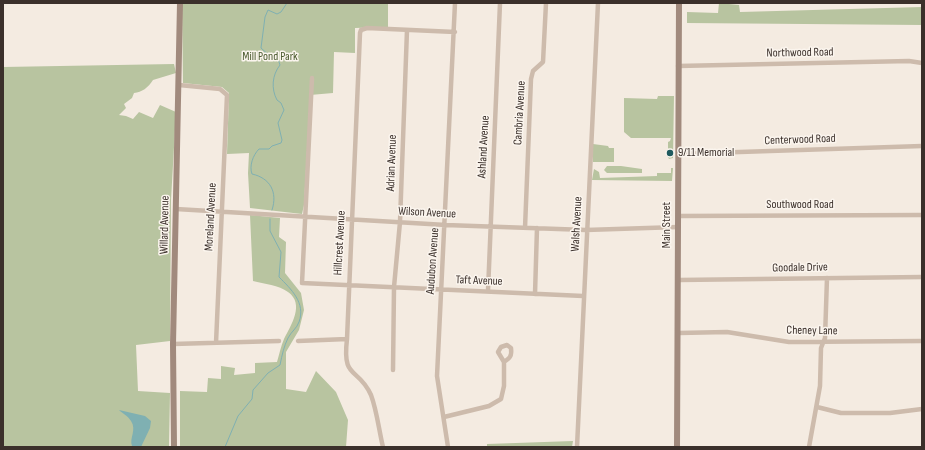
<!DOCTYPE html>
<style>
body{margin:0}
#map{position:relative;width:925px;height:450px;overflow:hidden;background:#f4ebe1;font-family:"Sofia Sans Condensed",sans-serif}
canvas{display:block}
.frame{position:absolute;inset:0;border:4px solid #3b302b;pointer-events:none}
</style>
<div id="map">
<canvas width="925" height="450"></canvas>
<div class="frame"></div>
</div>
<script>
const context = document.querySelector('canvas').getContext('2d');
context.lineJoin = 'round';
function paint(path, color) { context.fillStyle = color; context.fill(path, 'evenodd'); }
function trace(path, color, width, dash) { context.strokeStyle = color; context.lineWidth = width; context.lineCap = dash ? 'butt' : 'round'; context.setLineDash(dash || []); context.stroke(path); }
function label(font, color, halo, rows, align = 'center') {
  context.font = font + ' "Sofia Sans Condensed",sans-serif'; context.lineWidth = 3; context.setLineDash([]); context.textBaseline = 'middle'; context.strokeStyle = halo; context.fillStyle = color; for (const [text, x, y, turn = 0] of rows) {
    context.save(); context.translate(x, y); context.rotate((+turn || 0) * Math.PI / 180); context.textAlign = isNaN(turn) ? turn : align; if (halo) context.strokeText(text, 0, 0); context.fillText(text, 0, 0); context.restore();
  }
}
paint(new Path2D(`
 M182,3h206v24l-33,1v25l-21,-1 -1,41 -23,2 -6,110 -2,9 -52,-6 -2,-35 1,-20 -22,1 2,-61 -7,-6 -39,-4z
 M719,3l20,2 1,7 182,-5v18l-235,-2v-11l31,1z
 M174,64l2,9 -23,7c-5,8 -11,12 -19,13l-2,5 -8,6 2,4 -7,7 7,1 7,3 6,-7 14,6 7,-13 16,7 -5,88 -1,141 -34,4 2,46 32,2 -1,54h-166v-380z
 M658,96h16l-1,62 -4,1 -1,-2v-15l2,-1 1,-3h-40l-7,-6v-34l33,1z
 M593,144l15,2 1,2h5v14h-21z
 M607,166h14l21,3v4h-35l-3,-3z
 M671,168h2l-1,13 -80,-1 2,-11 5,3 1,6 57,-2v-3h14z
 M250,215l30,3 -1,19 7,5 -1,31 16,20 3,17 -5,20 -13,22v37l20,3 10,-21 20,21 12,28 -2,27h-166v-56l27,1 1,-14 13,1v-13l14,2 -1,7 21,-2v-10l22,-1c2,-7 4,-16 7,-23 7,-14 21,-35 4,-47 -9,-7 -24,-8 -35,-11z
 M573,441l-1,6h-85v-3z`), '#b8c4a0');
paint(new Path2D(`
 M119,410l26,6 6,5 -1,7 -9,19 -9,-1c-3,-8 5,-16 -1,-25 -3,-5 -9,-8 -12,-11z`), '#7fb0b2');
trace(new Path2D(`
 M272,210c6,-18 -2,-32 -20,-36 -3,-8 1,-19 7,-25h10l3,-3 9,-3 1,-3 -4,-17 6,-13 -3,-7 -4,-3c-6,-11 -5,-25 3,-35l-2,-6 -6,-1 -11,-10 4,-31 3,-7 9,4 4,-2 6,-9
 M225,447l13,-31 14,-17 1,-9 15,-17 12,-8c2,-10 4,-19 8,-27 3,-6 9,-10 11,-16 7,-19 -8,-33 -20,-45l2,-25 -11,-21v-12`), '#7fb0b2', 1);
trace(new Path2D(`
 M678,66l231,-5 13,2
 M312,78l-10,205 281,13
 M179,85l41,4 7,6 -11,248
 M679,154l243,-8
 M176,209l270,16 140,5 92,-3
 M678,216l244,-1
 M525,228l6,-149 2,-8 10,-9 3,-59
 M679,280l243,-3
 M488,291l12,-288
 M535,294l2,-66
 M679,333l48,-1 62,10 133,-1
 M298,341l49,-2
 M173,344l106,-3
 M393,370l1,-83 6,-65 7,-192
 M817,407l24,6h49l32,-4
 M444,417l45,-11 12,-7 3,-13v-24l-6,-10 3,-5 6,-2 4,3c1,8 -1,10 -7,14
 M383,447c-4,-16 -6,-36 -12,-52 -13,-29 -29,-14 -24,-56l13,-306 1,-3 6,-2 88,4
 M448,447l-11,-71 18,-373
 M577,447l21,-444
 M809,447l11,-61 1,-38 4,-10 2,-60`), '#cdbbac', 4.5);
trace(new Path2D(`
 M174,447l-1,-103 7,-341
 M677,447l2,-444`), '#a18a7d', 6);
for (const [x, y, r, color] of [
 [670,153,4,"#1f5a5e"]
]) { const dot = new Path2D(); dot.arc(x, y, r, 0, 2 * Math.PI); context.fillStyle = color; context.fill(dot); trace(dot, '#fbf5ee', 1.5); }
label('12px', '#3b302b', '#fbf5ee', [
 ["Northwood Road",800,53,-1],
 ["Cambria Avenue",520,113,-87],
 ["Centerwood Road",800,140,-2],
 ["Ashland Avenue",484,147,-87],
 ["Adrian Avenue",392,163,-88],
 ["Southwood Road",800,205],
 ["Wilson Avenue",427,213,3],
 ["Moreland Avenue",211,217,-87],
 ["Walsh Avenue",577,224,-87],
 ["Willard Avenue",165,225,-89],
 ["Main Street",667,225,-90],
 ["Hillcrest Avenue",340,243,-87],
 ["Audubon Avenue",433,261,-86],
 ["Goodale Drive",800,268,-1],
 ["Taft Avenue",479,281,2],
 ["Cheney Lane",812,331,1]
]);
label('12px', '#4a5a2e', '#fbf5ee', [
 ["Mill Pond Park",270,57]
]);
label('12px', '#3b302b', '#fbf5ee', [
 ["9/11 Memorial",678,153]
], 'left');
</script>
